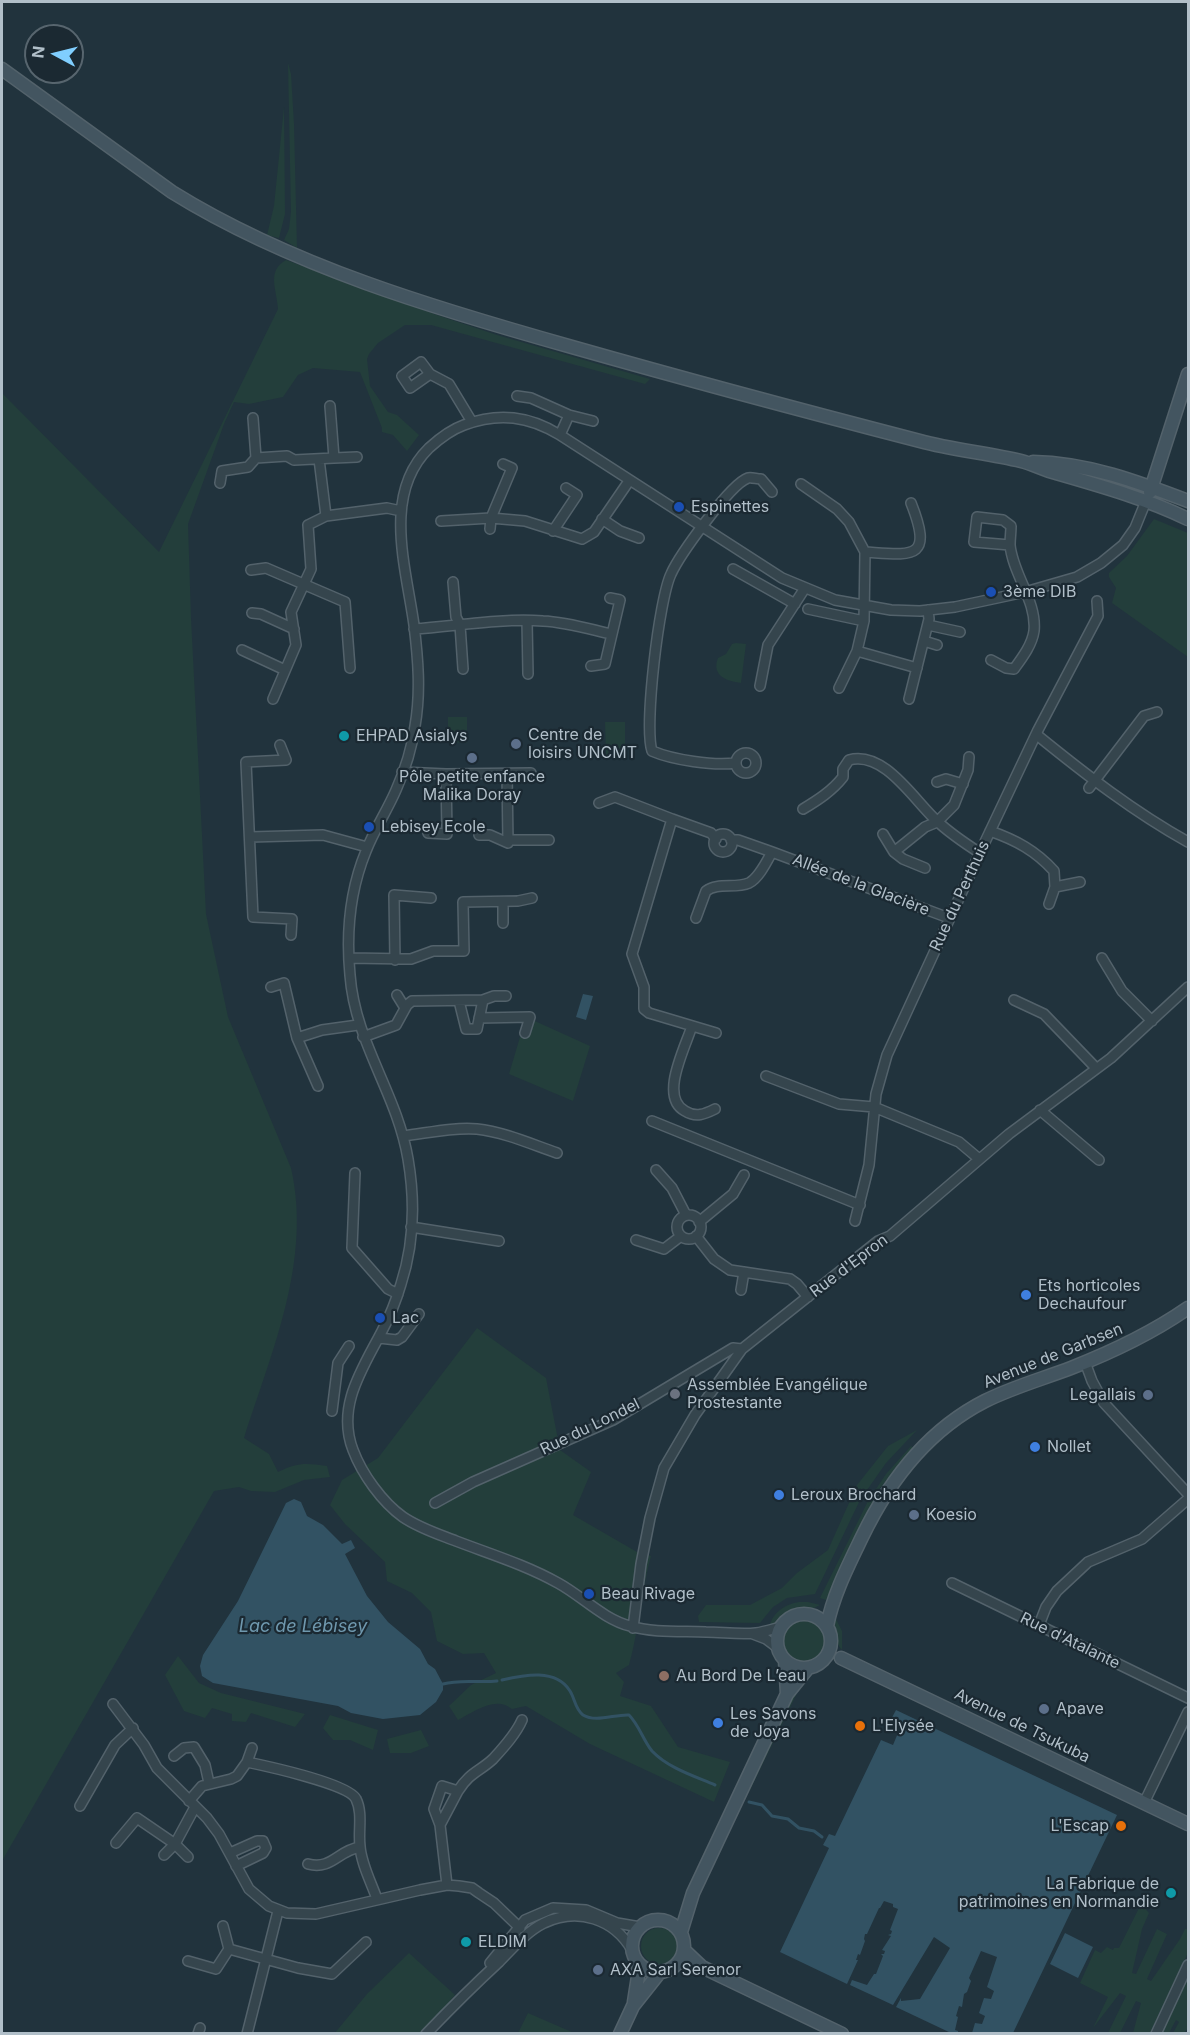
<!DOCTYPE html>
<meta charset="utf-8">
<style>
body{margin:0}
#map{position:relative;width:1190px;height:2035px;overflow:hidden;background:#21333d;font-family:Inter,sans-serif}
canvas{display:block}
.frame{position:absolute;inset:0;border:3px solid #b1bfc9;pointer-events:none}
.north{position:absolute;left:24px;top:24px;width:60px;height:60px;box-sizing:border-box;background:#1b2932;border:2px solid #57656e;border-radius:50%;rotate:277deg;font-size:16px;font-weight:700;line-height:24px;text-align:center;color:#b1bfc9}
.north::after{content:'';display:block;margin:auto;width:21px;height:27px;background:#80cefe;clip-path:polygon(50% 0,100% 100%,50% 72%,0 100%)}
</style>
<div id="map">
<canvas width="1190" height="2035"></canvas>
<div class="frame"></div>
<div class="north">N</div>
</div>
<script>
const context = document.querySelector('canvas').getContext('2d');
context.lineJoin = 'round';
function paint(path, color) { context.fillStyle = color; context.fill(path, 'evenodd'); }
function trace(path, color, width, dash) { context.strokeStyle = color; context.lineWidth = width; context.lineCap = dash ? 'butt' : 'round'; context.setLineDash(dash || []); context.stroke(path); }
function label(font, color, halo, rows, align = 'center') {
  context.font = font + ' Inter,sans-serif'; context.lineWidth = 4.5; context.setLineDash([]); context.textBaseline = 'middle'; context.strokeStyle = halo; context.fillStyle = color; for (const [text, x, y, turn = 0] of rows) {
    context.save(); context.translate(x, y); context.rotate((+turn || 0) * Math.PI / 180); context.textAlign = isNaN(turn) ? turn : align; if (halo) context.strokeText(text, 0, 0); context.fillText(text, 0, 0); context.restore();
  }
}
paint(new Path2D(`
 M288,63l3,11 3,50 3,124 -13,-8 5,-11 2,-17z
 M284,107l1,107 -6,24 -12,-3 7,-29z
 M286,260l151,55 60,20 153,44 -5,5 -214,-59h-26l-27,18 -9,11 -2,5 3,27 18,26 9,3 22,20 -12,16 -14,-16 -11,-3v-4l-22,-56 -47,-4 -15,7 -15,22 -34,7 -15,-2 -10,22 -36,100 3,94 15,296 22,103 63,151c21,92 -19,183 -47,270l25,16 9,18c20,-10 28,-9 49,-6l3,11 -26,3 -29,12 -24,-1 -12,-4 -25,4 -212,370v-1468l157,159 119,-243c-1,-19 -12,-38 8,-49z
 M1154,519l34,14v124l-76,-54 4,-15 -7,-11v-4l18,-17z
 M736,643l10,1 -5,39c-14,-2 -30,-7 -23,-25l8,-4 6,-10z
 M448,717h19v26l-19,-1z
 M605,722h20v33h-19z
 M526,1017l64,29 -17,55 -64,-27z
 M477,1328l69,50 14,72 31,22 -18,43 64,37 14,4c-10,36 -12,73 -22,109l-13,8 8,9 -4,14 31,10 27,41 52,15 -16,40 -124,-58 -64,-38 -14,3c-16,-14 -39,3 -54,11l-9,-14 22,-21 25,-12 -12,-20 -21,1 -26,-13 -6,-29 -19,-19 -25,-12 -2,-19 -40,-38 -15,-19 12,-25 36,-22z
 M917,1430l-31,33 -26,37 -45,94 -28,4 -14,9 -13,16 -61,-1 -1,-6 8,-11h44l32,-17 15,-15 31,-23 29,-65 31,-39z
 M911,1446l3,2 -34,40 -51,107 -3,5 -6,-2 48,-97 18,-27z
 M799,1602h9l12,3 -6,3 -23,3 -21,16c1,-14 16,-23 29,-25z
 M834,1615l8,16v19c-7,-7 -10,-25 -8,-35z
 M783 1641a21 21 0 1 1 42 0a21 21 0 1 1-42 0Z
 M178,1656l21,27 22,10 84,21 -10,13 -44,-14 -5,9 -14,-1v-7l-20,-6 -7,10 -21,-7 -19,-36z
 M797,1686l3,1 -50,103 -2,-2z
 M330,1715l48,15 -5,20 -23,-10h-17l-10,-12z
 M421,1730l8,16 -18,7h-21l-3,-14z
 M1141,1904l8,9 -7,16 -10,44 4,1 21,-45 10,5 -20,45 4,2 29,-42 5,-10h3v24l-38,80h-17l8,-30 -5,-2 -16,32h-12l18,-37 -6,-3 -27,35 15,-31 -28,-14 15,-33 6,3 6,-6 6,3 1,-2h5z
 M641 1946a18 18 0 1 1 36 0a18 18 0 1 1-36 0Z
 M409,1953l46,42 -32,38 -89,1 33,-40z
 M1188,1975v53l-4,5h-11l6,-11 -3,-2 -7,13 -8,1z
 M528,2013l46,20h-56z`), '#233e3b');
paint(new Path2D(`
 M583,994l10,2 -7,24 -10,-3z
 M294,1499l7,3 6,14 16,9 19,19 9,-4 4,8 -10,6 22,42 21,26 32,27 8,15 7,5 8,15v6l-7,12 -16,13 -37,4 -32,-6 -13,-7 -125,-23 -11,-7 -2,-10 3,-11 35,-54 48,-98z
 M896,1710l221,105 -104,218h-41l3,-10 7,1 3,-8 -6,-3 5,-15 7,1 3,-8 -7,-4 10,-30 -16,-6 -12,27 2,3 -4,11 -3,2 -2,13 -3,-1 -3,10 2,1 -3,13 3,1v2h-7l-55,-26 5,-9v3l19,-2 30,-51 -16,-11 -41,68 -43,-20 2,-5 15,5 7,-11h2l7,-18 -2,-2h3l1,-3 -3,-1 9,-14 -3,-1 3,-1 1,-3 -2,-1 8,-21 -5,-2v-3l-9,-3 -4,7h-1l-12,26h-2l-1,5 1,2 -5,14 -2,-1 -2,6h2l-11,24 -67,-32 49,-104 -6,-3 6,-11 6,2 46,-96 12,5 5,-12 -11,-6z
 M1065,1933l28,14 -15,31 -28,-14z`), '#325263');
trace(new Path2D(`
 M502,1680c22,-5 54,-12 68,11 5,8 5,18 13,24 13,8 32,-1 46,0 10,10 14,25 23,36 16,17 42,25 63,34
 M443,1684c17,-5 36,-1 54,-3
 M749,1802l13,3 10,11 16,3 11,9 15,3 8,6`), '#325263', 3);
const street = new Path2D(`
 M430,374l-9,-12 -19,14 8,12 20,-14 19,10 23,38
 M517,396l14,2 38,17 24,6
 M253,418l3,40
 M560,435l9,-20
 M334,458l23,-1
 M319,459l7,57
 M220,483l2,-12 26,-4 8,-9 31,-2 7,4 40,-2 -4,-52
 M801,484l36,25 12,13 16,30 -1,69 -7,30 -18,37
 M602,519l18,12 19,7
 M441,521l50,-3 34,3 57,18 12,-7 35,-51
 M308,525l18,-9 61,-8 14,3
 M490,529l1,-11 21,-50 -9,-4
 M553,531l24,-36 -11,-7
 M865,552c47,3 69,9 46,-49
 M733,569l62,35
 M251,570l15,-2 79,34 5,66
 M453,582l3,35 4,8 3,44
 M808,609l56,12
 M252,613l9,1 33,15
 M527,621l1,53
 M928,625l32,7
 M414,629c43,-3 87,-11 129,-8 23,1 46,8 68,13
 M924,641l13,4
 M242,650l43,20
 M857,651l60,17
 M991,660l15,8 8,1c8,-11 18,-24 20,-38 3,-30 -21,-56 -24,-86 0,-6 1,-13 1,-19l-8,-6 -26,-3 -3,25 36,3
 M591,666l14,-2 15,-64 -10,-2
 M760,686l8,-41 37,-57
 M273,699l23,-54 -5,-33 20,-43 -3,-44
 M909,699l20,-80 -1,-9
 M1037,735c48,39 97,77 151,107
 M280,745l6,15 -40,2 7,155 39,2 -1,16
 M736 763a10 10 0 1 1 20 0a10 10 0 1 1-20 0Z
 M735,763c-21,3 -62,-3 -83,-12 -8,-25 7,-152 19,-177 8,-18 59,-90 77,-96 3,-1 9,1 13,1l11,13
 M402,772l44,2 85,-1
 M937,782l9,-3 17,5
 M1089,788l55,-72 13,-4
 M599,803l16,-6 57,22 -40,135 12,33v22l5,4 67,20
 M803,809c15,-9 29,-18 40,-32v-8l6,-9c36,-10 66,42 89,62 13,12 28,22 42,31
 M672,819l39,14 5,6
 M990,831c26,9 46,20 64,40l1,16 -6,17
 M428,833l19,1 -1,-60
 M883,834l11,18
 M714 843a9 9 0 1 1 18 0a9 9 0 1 1-18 0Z
 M479,835h11l18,8 -1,-70
 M250,837l73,-2 44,12
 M508,840h41
 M731,840h7l34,12 177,66
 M925,868l-22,-9 -9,-7 31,-25 12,-5 17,-17 14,-35 1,-13
 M1055,887l25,-5
 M503,902v21
 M696,918l10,-27c12,-9 29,-2 43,-8 10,-5 18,-22 23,-31
 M349,958l62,1 22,-8h31l-1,-49 55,-1 14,-3
 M1102,958l20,33 30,30
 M395,960l-1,-65 37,3
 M271,987l13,-4 13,55 21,48
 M397,995l8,13
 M483,1000l11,-4h12
 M1014,1000l30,14 52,54
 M479,1018l51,-1 -5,16
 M692,1026c-7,22 -33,71 -7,85 11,7 20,3 30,-2
 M363,1037l33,-12 11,-20 5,-4 71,-1 -6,29h-11l-7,-28
 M297,1038l25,-8 36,-5
 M766,1076l73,28 35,3 85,35 19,16
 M1040,1110l59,50
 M652,1121l208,84
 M403,1136c25,-3 50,-9 74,-7 27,3 54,15 80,24
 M656,1170l16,18 14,27
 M355,1173l-3,75 36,41 10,5
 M677 1227a12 12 0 1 1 24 0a12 12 0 1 1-24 0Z
 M855,1221l14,-56 7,-71 11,-39 97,-211 54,-114 60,-114 -1,-15
 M699,1222l34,-28 11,-19
 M411,1227l88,14
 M696,1236l18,23 16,11 60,9 7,5 11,13
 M636,1240l28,9 17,-13
 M741,1290l3,-18
 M379,1338l18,2 5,-3 17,-23
 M1085,1362l7,19 12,22 84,91
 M332,1411l6,-48 11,-17
 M435,1503l38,-21 140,-62 120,-72 9,1
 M952,1583l236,115
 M1039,1625l7,-18 11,-16 31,-29 54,-23 46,-40
 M781,1627c-8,2 -17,5 -25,6 -16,2 -34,-1 -50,-1 -25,-1 -53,1 -76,-6 -27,-7 -48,-30 -72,-43 -32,-18 -68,-29 -102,-42 -18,-7 -37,-13 -53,-24 -21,-15 -41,-43 -50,-67 -17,-44 10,-82 29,-119 8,-15 14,-30 19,-47 13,-40 14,-84 7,-125 -11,-66 -53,-116 -58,-184 -4,-42 0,-85 16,-124 8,-21 21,-40 30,-61 9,-20 16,-43 19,-64 6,-34 3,-68 -1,-101 -8,-58 -32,-131 15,-177 11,-10 21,-18 35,-23 35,-13 65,-9 96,10l222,143 53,22 56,10 29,1 35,-4 70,-15 52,-15 24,-14 22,-18 12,-17 11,-27
 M633,1628l8,-64 9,-46 14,-50 31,-53 47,-66 136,-108 12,-5 119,-102 102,-76 77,-71
 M753,1634l13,5 12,9
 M113,1704l31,41 13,23 50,50 12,16 30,55 20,17 18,7 29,1 104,-24 27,-5 12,1 13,2 7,5 15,10 26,25
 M174,1756l10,-8 10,-1 11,18 4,18
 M247,1762c19,4 102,22 109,37 7,14 2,32 4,47 1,17 11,36 17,53
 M189,1801l13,-15 29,-7 6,-3 10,-14 5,-14
 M1144,1803l44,-91
 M80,1806l35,-61 18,-17
 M440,1825l18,-34
 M116,1843l21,-25 38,26 20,-37
 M230,1853l27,-12h6l3,7 -3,5 -27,13
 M164,1855l11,-11 13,13
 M308,1864c24,6 29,-13 52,-17
 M447,1885l-7,-60 -6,-16 8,-23 16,5c12,-19 21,-19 35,-32 10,-11 23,-25 29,-39
 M223,1926l6,23 69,19 34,6 34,-32
 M188,1961l28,8 13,-20
 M490,1963l35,-43 28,-12 33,2 31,13 23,4
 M198,2034l2,-6
 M247,2034l31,-123
 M426,2034c24,-25 48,-49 73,-72 14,-14 27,-30 45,-39 34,-16 70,-4 88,27
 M1156,2034l32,-69`);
const secondary = new Path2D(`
 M2,69l170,123c119,74 265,117 400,155 116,33 232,64 348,94 33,9 68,12 101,20 12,3 23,9 35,12 45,13 91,26 132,46
 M1033,462c55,1 105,20 155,39
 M1150,492l38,-118
 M777 1641a27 27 0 1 1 54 0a27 27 0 1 1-54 0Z
 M827,1626c6,-31 21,-60 35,-89 27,-56 66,-107 123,-136 28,-14 57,-22 86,-33 41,-16 81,-35 117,-60
 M841,1658l347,166
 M785,1660l2,34
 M632 1946a26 26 0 1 1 52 0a26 26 0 1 1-52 0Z
 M681,1932l12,-39 94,-199 21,-26
 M684,1950l18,17 140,67
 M634,2002l5,-32 -3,-10
 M620,2034l13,-28 27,-34`);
trace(street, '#53626b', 12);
trace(secondary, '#53626b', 15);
trace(street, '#35454d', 9);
trace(secondary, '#435560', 12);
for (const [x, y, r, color] of [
 [679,507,6,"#1a4fb4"],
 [991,592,6,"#1a4fb4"],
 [344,736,6,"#0f9aa8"],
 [516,744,6,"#5c6f8a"],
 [472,758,6,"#5c6f8a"],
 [369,827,6,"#1a4fb4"],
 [1026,1295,6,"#3f7fe0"],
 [380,1318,6,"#1a4fb4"],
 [675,1394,6,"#6b7280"],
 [1148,1395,6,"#5c6f8a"],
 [1035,1447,6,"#3f7fe0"],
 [779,1495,6,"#3f7fe0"],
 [914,1515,6,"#5c6f8a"],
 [589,1594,6,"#1a4fb4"],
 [664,1676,6,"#8d6e63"],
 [1044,1709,6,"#5c6f8a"],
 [718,1723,6,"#3f7fe0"],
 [860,1726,6,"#e8710a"],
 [1121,1826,6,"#e8710a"],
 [1171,1893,6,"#0f9aa8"],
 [466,1942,6,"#0f9aa8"],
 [598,1970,6,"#5c6f8a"]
]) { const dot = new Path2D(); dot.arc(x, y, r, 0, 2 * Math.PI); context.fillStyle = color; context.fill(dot); trace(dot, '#1b2932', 2); }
label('16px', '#b1bfc9', '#1b2932', [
 ["Espinettes",691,507],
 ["3ème DIB",1003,592],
 ["Centre de",528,735],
 ["loisirs UNCMT",528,753],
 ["EHPAD Asialys",356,736],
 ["Pôle petite enfance",472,777,"center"],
 ["Malika Doray",472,795,"center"],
 ["Lebisey Ecole",381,827],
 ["Ets horticoles",1038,1286],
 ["Dechaufour",1038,1304],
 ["Lac",392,1318],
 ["Assemblée Evangélique",687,1385],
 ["Prostestante",687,1403],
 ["Legallais",1136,1395,"right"],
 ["Nollet",1047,1447],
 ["Leroux Brochard",791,1495],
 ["Koesio",926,1515],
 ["Beau Rivage",601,1594],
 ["Au Bord De L’eau",676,1676],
 ["Apave",1056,1709],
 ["Les Savons",730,1714],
 ["de Joya",730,1732],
 ["L'Elysée",872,1726],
 ["L'Escap",1109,1826,"right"],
 ["La Fabrique de",1159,1884,"right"],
 ["patrimoines en Normandie",1159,1902,"right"],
 ["ELDIM",478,1942],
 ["AXA Sarl Serenor",610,1970]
], 'left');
label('16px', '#b1bfc9', '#1b2932', [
 ["Allée de la Glacière",861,885,21],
 ["Rue du Perthuis",960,896,-65],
 ["Rue d'Epron",849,1266,-37],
 ["Avenue de Garbsen",1053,1356,-22],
 ["Rue du Londel",590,1427,-26],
 ["Rue d'Atalante",1070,1641,26],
 ["Avenue de Tsukuba",1022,1726,26]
]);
label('italic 18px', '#6f98ae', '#1b2932', [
 ["Lac de Lébisey",303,1627]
]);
</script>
